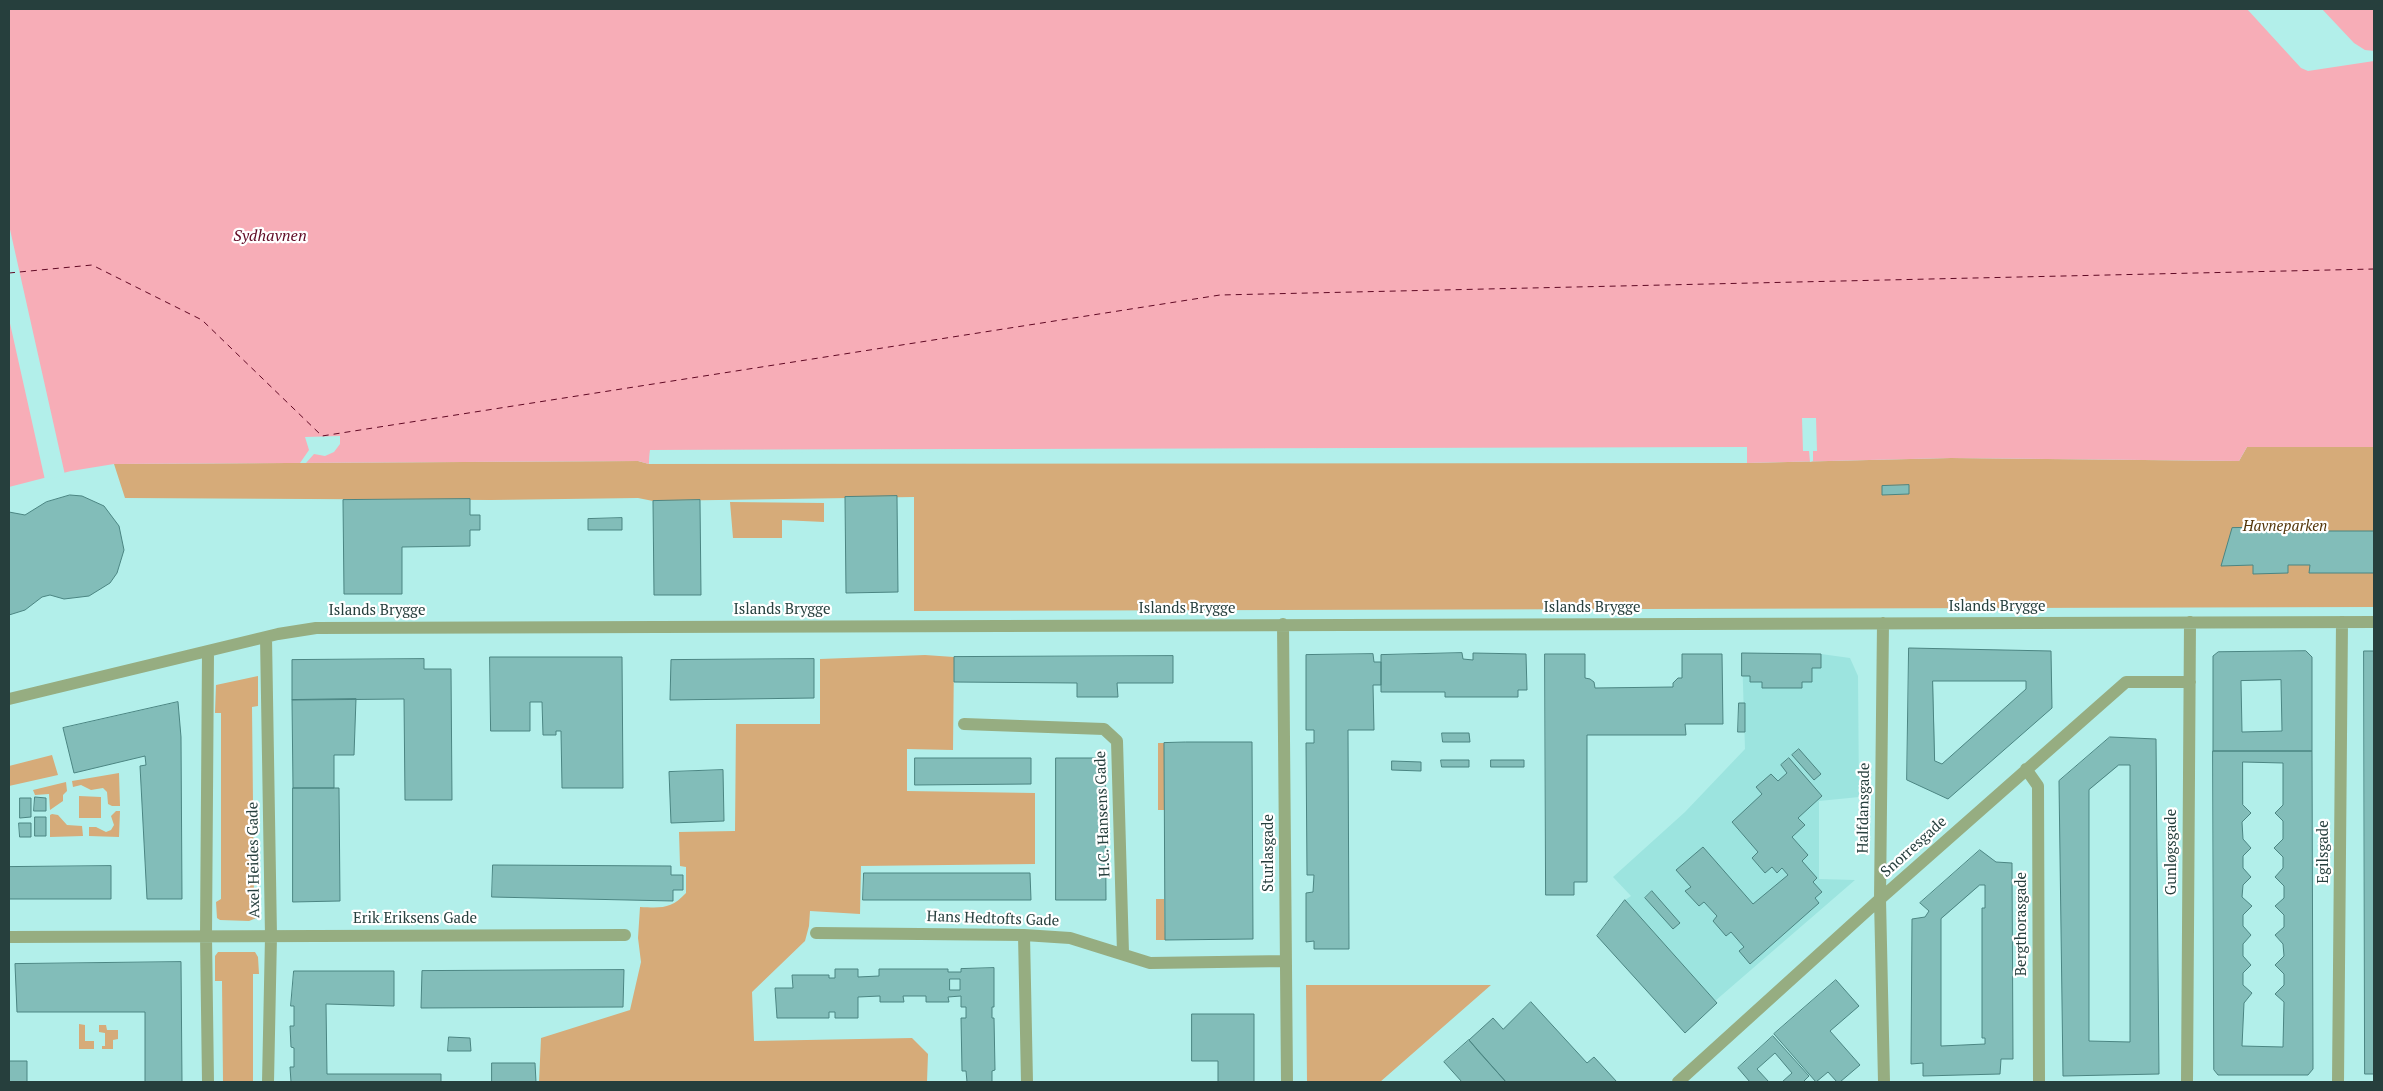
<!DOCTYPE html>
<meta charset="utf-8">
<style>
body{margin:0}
#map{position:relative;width:2383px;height:1091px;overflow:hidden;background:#b2efea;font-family:"PT Serif",serif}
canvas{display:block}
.frame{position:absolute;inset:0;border:10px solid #263f3d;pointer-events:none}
</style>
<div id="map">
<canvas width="2383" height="1091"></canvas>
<div class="frame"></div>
</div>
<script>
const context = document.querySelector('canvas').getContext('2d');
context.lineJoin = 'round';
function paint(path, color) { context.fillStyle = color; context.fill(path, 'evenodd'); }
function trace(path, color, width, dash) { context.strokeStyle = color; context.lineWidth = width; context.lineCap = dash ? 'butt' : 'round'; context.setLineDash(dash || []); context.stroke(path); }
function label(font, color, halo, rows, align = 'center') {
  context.font = font + ' "PT Serif",serif'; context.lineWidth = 4.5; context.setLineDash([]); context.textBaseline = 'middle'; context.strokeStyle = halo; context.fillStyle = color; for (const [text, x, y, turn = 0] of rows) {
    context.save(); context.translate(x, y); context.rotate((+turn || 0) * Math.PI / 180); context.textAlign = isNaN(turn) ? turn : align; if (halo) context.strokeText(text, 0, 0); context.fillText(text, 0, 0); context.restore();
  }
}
paint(new Path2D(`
 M1742,653l79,1 29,4 8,18 1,121 -40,4v78l36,1 -140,121 -90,-101 6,-4 -18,-19 72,-65 60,-63z`), '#9ce4df');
paint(new Path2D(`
 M2247,447h127v160l-1460,4v-114l-261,4 -15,-3 -147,2 -366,-2 -11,-34 524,-3 11,3 1098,-1 204,-5 288,3z
 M730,502l94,1v19l-42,-2v18h-49z
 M925,655l29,2 -1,93 -46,-1v42l128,2v71l-174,2 -1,48 -50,-3 -1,15 -4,15 -53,51 2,49 158,-3 16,16 -1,28h-388l2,-44 89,-28 11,-48 -3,-24 2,-31c22,1 31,2 46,-14v-26l-6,-1 -1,-34 56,-1 1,-107h84v-65z
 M258,676v30l-6,1 2,192h5v18l-10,4 -29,-1 -3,-2 -1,-16 5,-3v-186h-6l1,-28z
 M1158,743h6v67h-6z
 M52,755l6,20 -49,11v-20z
 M119,773l1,33h-8l-4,-2 -1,-12 -4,-4 -12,2 -10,-5 -8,2 -1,-6z
 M66,782l1,9 -4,4v6l-13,9 -1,-16 -14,1 -2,-5z
 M79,796l22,1v21h-22z
 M116,811h4l-1,26 -30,-1v-9h7l10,5 5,-2 3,-5 -3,-9z
 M52,814l6,1 9,10 15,1 1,10 -33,1v-22z
 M1156,899h8l1,41h-9z
 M218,952h37l3,5 1,17h-6v108h-30l-1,-101h-7v-25z
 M1306,985h185l-111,97h-73z
 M79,1024l6,1v16h9v8h-15z
 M99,1025h7l1,5h11v9l-5,1v9h-11v-3h3v-13l-6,-1z`), '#d6ab79');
paint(new Path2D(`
 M9,9h2365v438h-127l-8,14 -288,-3 -204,5v-15l-1097,2 -1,14 -11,-3 -524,3 -43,7 -62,16z`), '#f7adb7');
paint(new Path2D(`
 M2247,9h75l32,34 11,7 9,1v10l-66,10 -7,-3z
 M9,225l56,250 -20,5 -36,-161z
 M1802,418h14l1,33h-4v10l-3,1 -1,-11h-6z
 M340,436v8l-6,8 -9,4 -11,-2 -8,9h-6l9,-13 -4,-13z
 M1747,447v16h-3v-13l-1092,3v11h-3l1,-14z`), '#b2efea');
trace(new Path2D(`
 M9,273l83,-8 110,55 120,116 898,-141 1154,-26`), '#600924', 1, [6, 5]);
const building = new Path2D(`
 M1909,485v9l-27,1v-9z
 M70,495l12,1 22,10 15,20 5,24 -7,23 -7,10 -21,13 -25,3 -14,-4 -8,2 -17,13 -16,5v-103l16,3 21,-13z
 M897,496l1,96 -52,1 -1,-96z
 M470,499v16h10v15h-10v16l-68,1v47h-58l-1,-94z
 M700,500l1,95h-47l-1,-94z
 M622,518v12h-34v-11z
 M2301,527v4h73v42h-65l1,-8h-22v8l-35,1v-9l-32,1 11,-38z
 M1909,648l142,3 1,57 -104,91 -41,-19zM1933,681h93v8l-84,75 -7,-3z
 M2306,651l6,6v94h-99v-95l5,-4zM2281,680l1,51 -40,1 -1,-51z
 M2364,651h10v423h-9z
 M1462,653l1,6 10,1v-7l53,1 1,36h-9v7h-73v-5h-64v-37z
 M1742,653l79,1v14h-9v14h-10v6h-40v-6h-12v-6h-8z
 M1373,654l1,8h7v23h-8l1,45h-26l1,219h-35v-8l-8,1v-49l7,-1 1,-17h-7l-1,-132h8v-13h-8v-75z
 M1545,654h40v24l5,1 4,3 1,6 78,-1v-4l5,-5h4v-24h40l1,70h-38l1,11h-99v147h-13v13h-28z
 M1173,656v27h-56l1,14h-41v-14l-123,-1v-25z
 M490,657h132l1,131h-61l-1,-57h-5v4h-13l-1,-33h-12v29h-39z
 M424,659v10h27l1,131h-47l-1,-101 -112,1v-40z
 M814,659v39l-144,2 1,-40z
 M356,699l-2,56h-20v33h-41l-1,-88z
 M178,702l3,35 1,162h-35l-7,-133 6,-1 -1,-9 -71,17 -11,-45z
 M1739,703h6v29h-7z
 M1442,733h27l1,9h-27z
 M2110,737l46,2 3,335 -96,2 -4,-295zM2119,765h11v277l-41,-1v-251z
 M1186,742h66l1,197 -88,1 -1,-197z
 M1799,749l22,25 -7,6 -22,-25z
 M2213,751h99l1,318 -5,6h-90l-4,-5zM2243,762l40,1v42l-8,8 8,8v18l-9,9 9,9v11l-8,9 9,9v12l-9,8 9,9v12l-9,8 8,9 1,12 -9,9 9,9v11l-9,9 9,8 -1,45 -41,-1 2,-43 8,-10 -9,-8v-12l8,-8 -8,-9v-12l8,-9 -8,-9v-11l9,-9 -10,-9 1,-12 8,-8 -8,-9v-12l8,-8 -8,-9 -1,-17 9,-9 -8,-8z
 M915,758h116v26l-116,1z
 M1056,758h49l1,142h-50z
 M1789,758l33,38 -24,22 7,7 -13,12 16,18 -6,6 15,17 -4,4 9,10 -7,6 4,5 -69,61 -11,-13 5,-4 -13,-15 -5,4 -13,-15 4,-5 -13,-14 -5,4 -14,-15 6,-4 -15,-17 27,-23 50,57 35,-29 -6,-7 -5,5 -5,-6 -7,6 -13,-15 6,-6 -26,-30 30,-28 -6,-7 15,-13 7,7 9,-8 -6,-8z
 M1441,760h28v7h-27z
 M1491,760h33v7h-33z
 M1392,761l29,1v9l-29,-1z
 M723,770l1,51 -53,2 -2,-51z
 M293,788h46l1,113 -47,1z
 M35,797l11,1v13h-12z
 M20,798h11v19l-11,1z
 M35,817h11v19h-11z
 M19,823h12v14h-11z
 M1980,850l16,12 16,1 1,196h-12l-1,15 -77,2v-13l-12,1 1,-145 13,-2 4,-6 -9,-8zM1980,885h5v23h-3v130h3v6l-44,2v-127z
 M493,865l178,1v9h12v15h-10v11l-181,-4z
 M111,866v33h-102v-32z
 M864,873h166l1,27h-168z
 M1652,891l28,32 -7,6 -28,-31z
 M1625,900l92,103 -32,30 -88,-97z
 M181,962l1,120h-37v-70h-128l-2,-48z
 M994,968v39h-2v11h2l1,52 -3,1v11h-25l-1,-11h-4l-1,-53h5v-11h-5v-11l-13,1 1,5h-23v-6h-23l1,6h-24v-6l-22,1v21h-23v-6h-6v6h-52l-2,-30h18l-1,-13h37v3h6v-9h23v8l21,-1v-7h69v3h13v-3zM950,979h10v11h-10z
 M624,970l-1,37 -202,1 1,-37z
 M294,971h100v35l-68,-2 1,70h114v8h-150l-1,-15h4v-19l-3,-1 -1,-21h4v-20h-3z
 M1836,980l23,26 -29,25 30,34 -20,17h-3l-9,-10 -12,10 -42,-48z
 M1531,1002l56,61 7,-6 23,25h-111l-37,-42 24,-22 10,11z
 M1192,1014h62v68h-36v-21h-26z
 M1773,1036l36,40 -6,6h-21l10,-9 -17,-20 -18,16 12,13h-19l-12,-14z
 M449,1037l21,1 1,13h-23z
 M1469,1040l10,12 27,30h-44l-18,-20z
 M9,1061h18v21h-18z
 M492,1063h43l1,19h-44z`);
paint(building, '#82bdb9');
trace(building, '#4b8582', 1);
trace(new Path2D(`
 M1883,623l-3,276 4,183
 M1283,624l4,458
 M266,637l5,299 -3,146
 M208,652l-2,284 2,146
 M9,699l269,-65 38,-6 2058,-6
 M964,724l140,5 13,12 6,212
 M2026,769l12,17 1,296
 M816,933l208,2 46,3 80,25 136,-2
 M1024,935l3,147
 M9,937l616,-2
 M1678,1082l202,-183 246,-217h64
 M2187,1082l3,-460
 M2338,1082l4,-460`), '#96ad81', 12);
label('italic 15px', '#533509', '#fff', [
 ["Havneparken",2285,527]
]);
label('15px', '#263f3d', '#fff', [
 ["Islands Brygge",1997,607],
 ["Islands Brygge",1592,608],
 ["Islands Brygge",1187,609],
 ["Islands Brygge",782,610],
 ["Islands Brygge",377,611],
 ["Halfdansgade",1864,808,-89],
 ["H.C. Hansens Gade",1103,814,-92],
 ["Snorresgade",1914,847,-42],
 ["Gunløgsgade",2172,852,-90],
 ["Egilsgade",2324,852,-90],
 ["Sturlasgade",1269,853,-90],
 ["Axel Heides Gade",254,860,-91],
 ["Erik Eriksens Gade",415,919],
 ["Hans Hedtofts Gade",993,919,2],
 ["Bergthorasgade",2022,924,-90]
]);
label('italic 16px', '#600924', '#fff', [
 ["Sydhavnen",270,236]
]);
</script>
